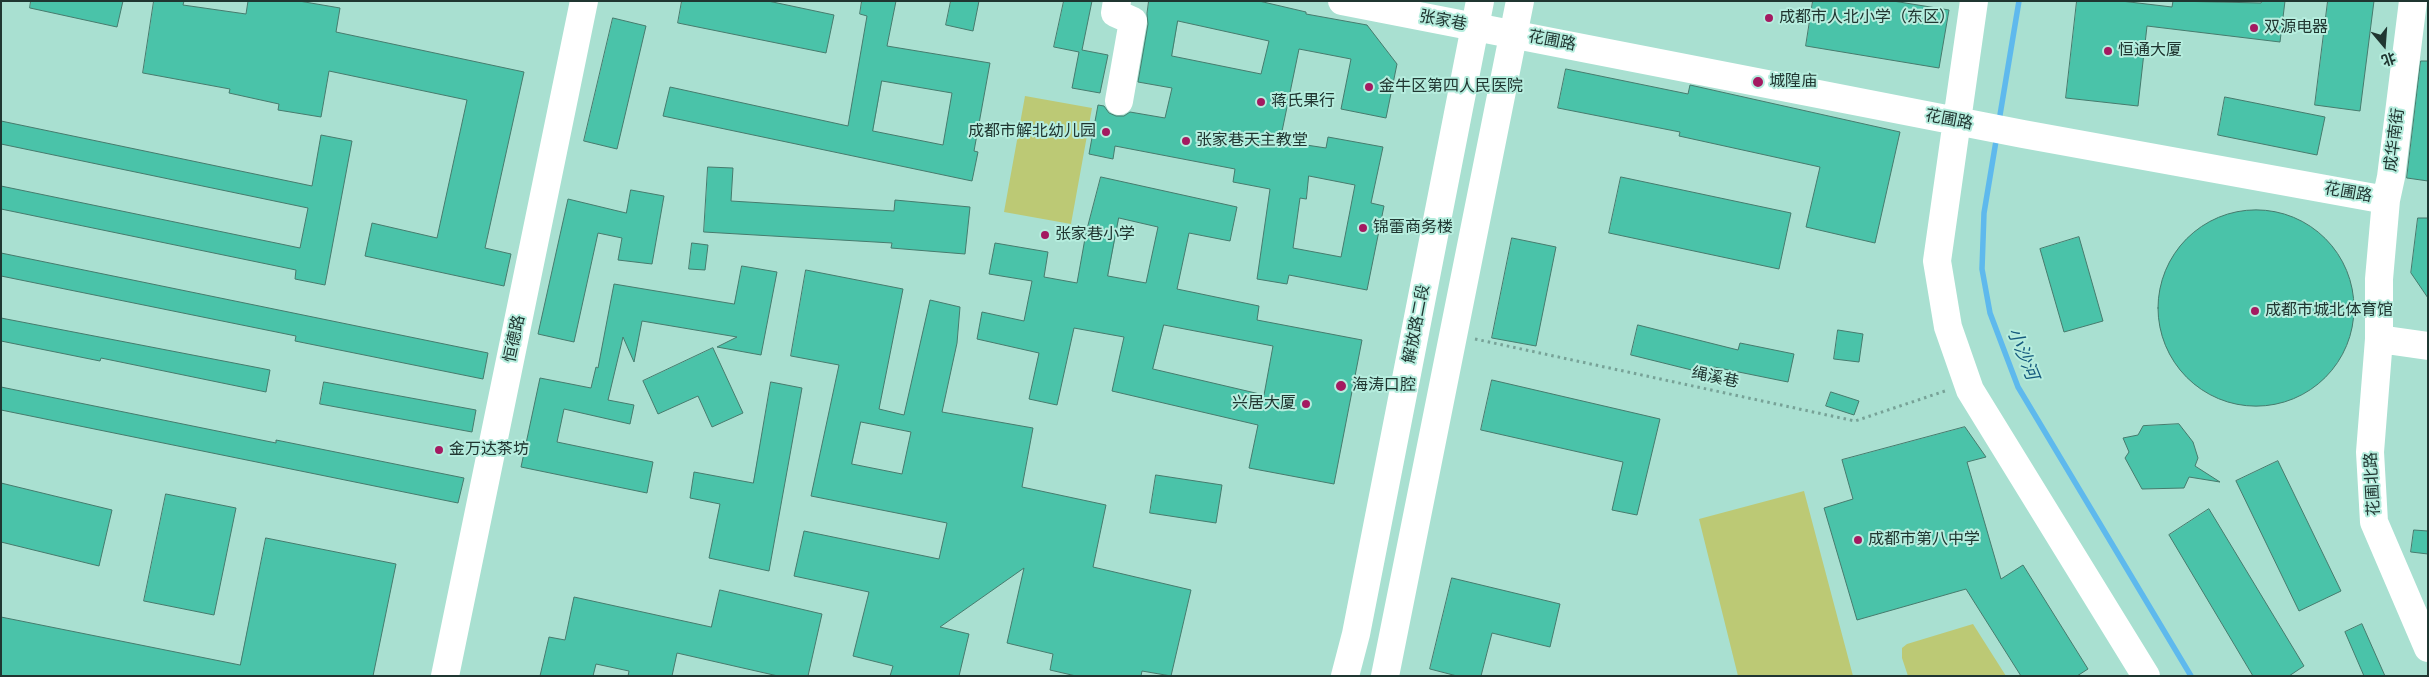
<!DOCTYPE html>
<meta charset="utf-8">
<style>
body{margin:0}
#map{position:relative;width:2429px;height:677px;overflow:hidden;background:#a9e0d1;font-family:"Archivo Narrow","Noto Sans SC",sans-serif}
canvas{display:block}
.frame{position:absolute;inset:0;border:2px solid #203631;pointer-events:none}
.north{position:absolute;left:2359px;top:20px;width:50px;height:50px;-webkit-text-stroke:4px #b6edde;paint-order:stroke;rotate:162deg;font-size:14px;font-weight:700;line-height:20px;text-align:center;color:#203631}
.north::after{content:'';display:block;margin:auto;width:18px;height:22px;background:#203631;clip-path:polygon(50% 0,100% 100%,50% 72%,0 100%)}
</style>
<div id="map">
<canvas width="2429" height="677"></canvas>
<div class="frame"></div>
<div class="north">北</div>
</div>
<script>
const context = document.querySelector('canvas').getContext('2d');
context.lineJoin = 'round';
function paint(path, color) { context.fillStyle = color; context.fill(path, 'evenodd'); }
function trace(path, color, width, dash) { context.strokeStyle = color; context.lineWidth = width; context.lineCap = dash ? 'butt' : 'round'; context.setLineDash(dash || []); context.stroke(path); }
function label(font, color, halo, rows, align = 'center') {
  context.font = font + ' "Archivo Narrow","Noto Sans SC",sans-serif'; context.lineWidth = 4; context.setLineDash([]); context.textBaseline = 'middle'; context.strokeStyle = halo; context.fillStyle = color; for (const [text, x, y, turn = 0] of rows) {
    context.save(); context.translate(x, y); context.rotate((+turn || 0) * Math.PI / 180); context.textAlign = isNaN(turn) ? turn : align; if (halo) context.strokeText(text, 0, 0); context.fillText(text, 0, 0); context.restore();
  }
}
paint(new Path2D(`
 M1025,96l67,12 -21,116 -67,-12z
 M1804,491l49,185h-115l-39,-157z
 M1973,624l33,52h-98l-6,-18v-10l5,-4z`), '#bcc975');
trace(new Path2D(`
 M1999,121l20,-120
 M1997,135l-13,78 -2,56 8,44 28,74 173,289`), '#5eb9ed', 5.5);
const building = new Path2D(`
 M31,1h92l-6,26 -87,-19z
 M154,1h30l-1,4 63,9 2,-13h51l41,7 -4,24 188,40 -39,176 26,6 -7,32 -139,-30 7,-33 65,15 30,-138 -138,-29 -8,46 -43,-7 1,-6 -50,-11 1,-4 -87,-16z
 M682,1h86l66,14 -8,38 -148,-30z
 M862,1h34l-9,45 103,17 -16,88 4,1 -6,29 -309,-65 7,-29 178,39 19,-110 -7,-2zM882,81l70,12 -9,52 -70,-14z
 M951,1h28l-6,30 -27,-6z
 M1064,1h28l-10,49 26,5 -8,38 -28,-5 7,-36 -25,-5z
 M1149,1h110l47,11v2l61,11 30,39 -11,54 -45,-9 10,-50 -52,-10 -19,92 46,7 2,-11 55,10 -12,56 13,3 -17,84 -78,-15 -2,9 -30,-5 13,-90 -37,-7 2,-13 -120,-23 -2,13 -24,-5 9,-49 6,1 5,7 7,3h8l6,-4 35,6 7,-30 -34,-6 10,-58 -1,-10zM1178,21l91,20 -8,33 -89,-18zM1309,176l46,9 -14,72 -48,-9 7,-50 6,1z
 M1813,1h80l56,9 -10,58 -133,-22z
 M2077,1h44l51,6 1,-6 88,2 1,-2h23l-5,41 -133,-16 -9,80 -72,-8z
 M2328,1h46l-14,110 -45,-6z
 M613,18l33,8 -29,123 -33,-8z
 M2421,61h7v120l-21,-3z
 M1566,69l122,25 2,-9 210,47 -25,111 -69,-16 14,-60 -141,-31 1,-4 -122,-24z
 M2225,97l100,20 -8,38 -99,-20z
 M1,121l311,65 9,-51 31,6 -27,144 -30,-6 1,-9 -295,-61v-23l299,62 8,-40 -307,-64z
 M708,167l25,1 -2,33 163,10 1,-11 75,7 -5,47 -74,-6 1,-5 -188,-11z
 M1101,177l136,30 -7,34 -41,-8 -12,56 82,17 -2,14 105,20 -28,144 -85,-16 9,-43 -146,-34 12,-54 -50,-9 -17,77 -28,-6 10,-46 -62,-14 5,-27 42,9 8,-40 -43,-7 6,-31 53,9 -4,25 33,6 9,-50zM1119,218l39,9 -12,56 -38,-7zM1164,325l109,21 -9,49 -111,-26z
 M1621,177l170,36 -12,56 -170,-36z
 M631,190l33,6 -12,68 -34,-4 4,-22 -24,-5 -24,109 -36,-8 30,-135 58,14z
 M2158 308a98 98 0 1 1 196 0a98 98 0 1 1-196 0Z
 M2418,218h10v80l-17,-25z
 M2079,237l24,84 -39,11 -24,-83z
 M1512,238l44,9 -20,99 -44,-8z
 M692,243l16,2 -3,25 -16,-1z
 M1,253l487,100 -5,26 -188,-38 1,-5 -295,-60z
 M742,266l35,6 -16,83 -44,-8 20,-10 -95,-16 -8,41 -11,-25 -15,63 26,5 -4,19 -66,-15 -7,33 96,20 -6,31 -126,-26 19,-89 51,10 5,-21 2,1 16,-84 120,20z
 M806,270l97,19 -24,120 25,6 26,-115 30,7 -3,36 -15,69 91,16 -11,59 84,18 -13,62 98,23 -20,86 -29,-5 -1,5h-65l-26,-6 3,-16 -46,-11 17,-75 -84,59 29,7 -10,42h-69l3,-10 -40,-10 16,-64 -75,-16 10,-45 135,28 8,-36 -136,-27 28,-131 -48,-9zM861,422l50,10 -9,42 -50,-10z
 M1,318l269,52 -4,22 -165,-34 -1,3 -99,-20z
 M1638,325l100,25 2,-7 54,11 -6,28 -74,-15 -2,8 -81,-20z
 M1838,330l25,4 -4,28 -25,-3z
 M713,348l30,65 -31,14 -14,-31 -40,18 -15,-33z
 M1492,380l168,39 -23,96 -25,-5 11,-48 -142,-32z
 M324,382l152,28 -4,22 -152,-28z
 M771,382l31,6 -33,183 -60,-13 11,-54 -30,-6 4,-26 59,11z
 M1,387l275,56v-3l188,38 -6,25 -457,-93z
 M1831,392l28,9 -5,14 -28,-9z
 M2179,424l14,18 5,16 -3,8 25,16 -31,-5 -5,11 -42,1 -17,-31 4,-6 -6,-14 15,-3 5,-9z
 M1965,427l21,30 -19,5 34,117 22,-14 65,104 -11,7h-56l-55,-87 -109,31 -33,-112 29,-9 -11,-39z
 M2278,461l63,130 -42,20 -63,-130z
 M1156,475l66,10 -6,38 -66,-10z
 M1,483l111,27 -13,56 -98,-24z
 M166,494l70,14 -22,107 -70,-14z
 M2209,509l95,157 -15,10h-36l-84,-141z
 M2414,530l14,1v23l-17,-2z
 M266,538l130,26 -23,112h-372v-59l239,48z
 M1452,578l108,26 -10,43 -58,-14 -11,43h-24l-27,-7z
 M720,590l102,24 -14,62h-30l-101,-23 -5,23h-44l1,-5 -33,-7 -3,12h-53l9,-39 16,3 9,-43 137,30z
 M2362,624l23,52h-21l-19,-44z`);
paint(building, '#4ac3a9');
trace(building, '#467b6d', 1);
trace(new Path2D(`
 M1475,339l380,82 93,-31`), '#77a297', 3, [2.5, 4]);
trace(new Path2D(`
 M1117,1l-2,12 18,8 -14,80
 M1342,1l681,133 363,66
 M1974,1l-37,260 11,66 22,63 176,286
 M2413,1l-22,176 -5,23 -7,79v60l-9,113 4,70 54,126
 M2379,339l49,7
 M445,676l139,-675`), '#fff', 28);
trace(new Path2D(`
 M1345,676l11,-42 124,-633
 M1385,676l135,-675`), '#fff', 28);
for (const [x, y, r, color] of [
 [1769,18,5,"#a41a61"],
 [2254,28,5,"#a41a61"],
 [2108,51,5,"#a41a61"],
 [1758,82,6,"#a41a61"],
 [1369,87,5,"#a41a61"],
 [1261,102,5,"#a41a61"],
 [1106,132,5,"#a41a61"],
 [1186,141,5,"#a41a61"],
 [1363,228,5,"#a41a61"],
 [1045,235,5,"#a41a61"],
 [2255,311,5,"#a41a61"],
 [1341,386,6,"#a41a61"],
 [1306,404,5,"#a41a61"],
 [439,450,5,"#a41a61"],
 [1858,540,5,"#a41a61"]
]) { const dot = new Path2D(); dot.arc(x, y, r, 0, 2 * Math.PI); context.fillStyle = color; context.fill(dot); trace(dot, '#b6edde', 2); }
label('16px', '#203631', '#b6edde', [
 ["成都市人北小学（东区）",1779,18],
 ["双源电器",2264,28],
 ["恒通大厦",2118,51],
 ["城隍庙",1769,82],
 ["金牛区第四人民医院",1379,87],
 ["蒋氏果行",1271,102],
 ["成都市解北幼儿园",1096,132,"right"],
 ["张家巷天主教堂",1196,141],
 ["锦蕾商务楼",1373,228],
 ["张家巷小学",1055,235],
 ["成都市城北体育馆",2265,311],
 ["海涛口腔",1352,386],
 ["兴居大厦",1296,404,"right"],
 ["金万达茶坊",449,450],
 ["成都市第八中学",1868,540]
], 'left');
label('16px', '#203631', '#b6edde', [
 ["张家巷",1443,21,11],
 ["花圃路",1552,41,11],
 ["花圃路",1949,120,11],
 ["成华南街",2395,140,-83],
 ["花圃路",2348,193,10],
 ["解放路二段",1417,324,-79],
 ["恒德路",515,339,-78],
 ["绳溪巷",1715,378,12],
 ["花圃北路",2373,484,-93]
]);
label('italic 18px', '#165b7e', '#b6edde', [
 ["小沙河",2022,354,68]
]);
</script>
